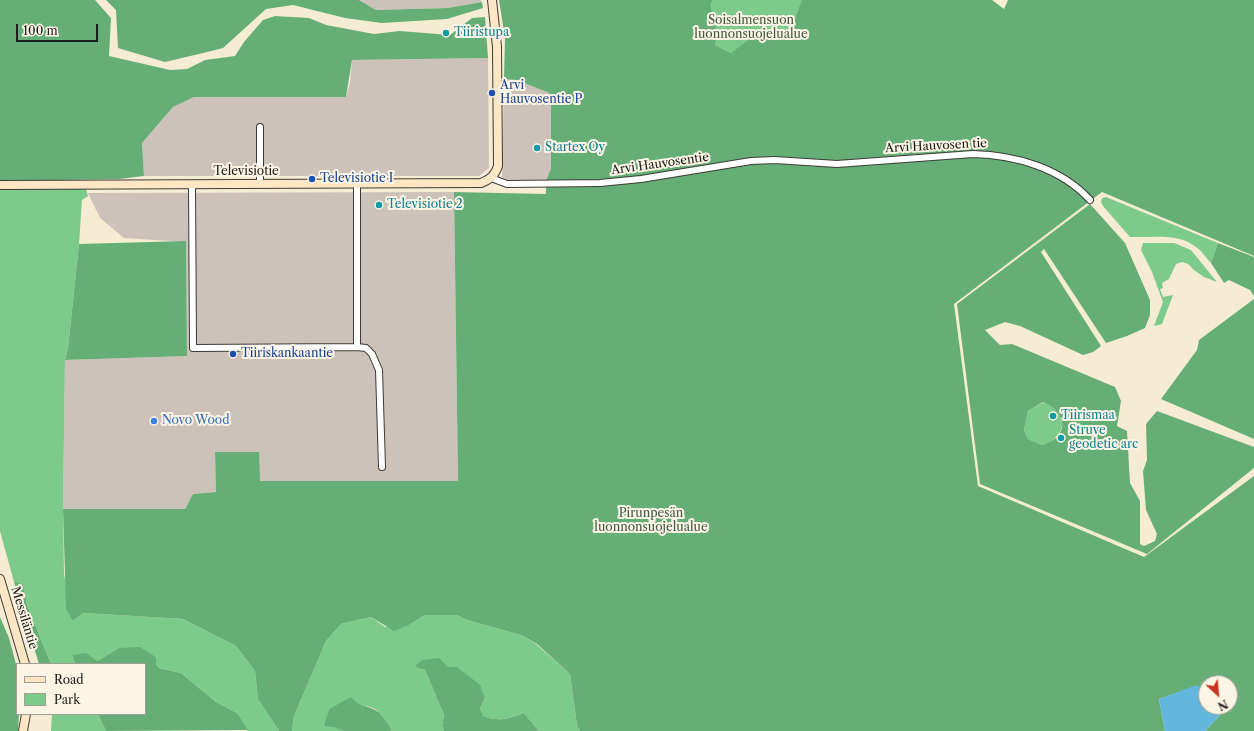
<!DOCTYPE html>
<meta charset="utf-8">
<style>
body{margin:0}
#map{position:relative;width:1254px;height:731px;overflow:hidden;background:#f6ebd3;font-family:"Libre Caslon Text",serif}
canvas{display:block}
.legend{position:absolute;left:16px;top:663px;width:130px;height:52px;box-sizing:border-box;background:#fcf5e5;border:1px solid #a29e95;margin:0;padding:5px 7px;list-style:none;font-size:12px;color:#1c1c1c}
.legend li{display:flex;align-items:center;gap:8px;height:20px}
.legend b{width:20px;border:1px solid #a29e95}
.north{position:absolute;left:1198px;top:675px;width:40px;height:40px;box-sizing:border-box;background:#fcf5e5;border:1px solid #a29e95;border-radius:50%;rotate:154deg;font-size:11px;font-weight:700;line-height:16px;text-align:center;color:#1c1c1c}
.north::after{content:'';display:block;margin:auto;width:14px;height:18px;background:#c8321e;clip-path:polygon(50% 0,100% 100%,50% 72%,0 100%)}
.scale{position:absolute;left:16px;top:24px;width:82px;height:18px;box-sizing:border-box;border:2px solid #1c1c1c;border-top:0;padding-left:5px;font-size:12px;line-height:14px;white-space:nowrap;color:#1c1c1c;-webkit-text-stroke:3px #fcf5e5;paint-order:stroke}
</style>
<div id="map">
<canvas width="1254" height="731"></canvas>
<ul class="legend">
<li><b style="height:5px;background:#fce6c4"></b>Road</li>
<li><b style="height:11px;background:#7ccb8b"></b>Park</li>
</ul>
<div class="north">N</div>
<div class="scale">100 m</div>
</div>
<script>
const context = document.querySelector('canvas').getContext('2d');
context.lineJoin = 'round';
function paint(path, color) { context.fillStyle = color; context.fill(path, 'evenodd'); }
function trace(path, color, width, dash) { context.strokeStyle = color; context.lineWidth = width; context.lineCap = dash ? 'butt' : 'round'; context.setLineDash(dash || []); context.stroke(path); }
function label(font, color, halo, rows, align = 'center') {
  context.font = font + ' "Libre Caslon Text",serif'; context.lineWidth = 4; context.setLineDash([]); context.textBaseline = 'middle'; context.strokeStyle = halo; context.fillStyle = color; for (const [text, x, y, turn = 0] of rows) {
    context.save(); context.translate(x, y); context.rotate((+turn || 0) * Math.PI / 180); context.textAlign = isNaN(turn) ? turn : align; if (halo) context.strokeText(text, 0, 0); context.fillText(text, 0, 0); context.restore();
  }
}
paint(new Path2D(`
 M359,0h122l1,2 -34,6 -72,2z
 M488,58l1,110 -10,8h-335l-2,-33 31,-36 21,-10h152l4,-14 2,-23z
 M504,79l13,1 32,13 2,4v71l-5,13 -35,1 -9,-5z
 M454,192l4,290 -198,-1 -45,-29 1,40 -23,2 -8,15h-122l2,-149 122,-4 -1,-114 -62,-4 -24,-20 -12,-25z`), '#ccc2b9');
paint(new Path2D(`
 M709,0h98l-11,34 -65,19 -16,-8z
 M0,189h86l2,7 -6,4 -3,44 -11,104 -3,12 -2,149 1,65 9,47 10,-8 100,6 53,27 19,25 3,28 21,32h-32l-10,-18 -21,-11 -35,-29 -22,-5 -3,-4v-7l-7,-4 -30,-5 -22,13 -25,-6 3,9h-24l-24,-59 -4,-20 -9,-3 -14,-51z
 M1106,197l112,46 -7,20c-5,-5 -9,-12 -15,-16 -18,-15 -44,-9 -66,-10l-27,-31 -2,-4 1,-4z
 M1143,243h31l17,7 26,32 -13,-5 -10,-7 -6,-6 -6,-2 -6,2 -7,15 -7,4 1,5 -3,1 3,8 10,-2 -11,29 -8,2 9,-24 -11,-30 -11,-22z
 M1044,402c13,5 26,22 12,35 -3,4 -10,6 -14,8l-14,-6 -4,-9 4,-19z
 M425,615h32l10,5 54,15 15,9 34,30 7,52 3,5h-41l-15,-18c-15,6 -26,9 -42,3l-2,-7 5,-11 -36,-31 -32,1 8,2 19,45 -2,11 2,5h-52c-4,-8 -9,-17 -17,-22 -12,-6 -35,-6 -46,0l-3,12 17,10h-51l2,-15 32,-75 15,-17 30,-7 14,10 24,-2z
 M52,714h46l8,17h-55z`), '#7ccb8b');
paint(new Path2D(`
 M0,0h95l16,18 -2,38 61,14 17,-1 18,-9 30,-4 9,-14 19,-22 12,-4 34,2 17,7 48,9 26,-3 50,4 22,-17 13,-1 3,41 -136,2 -6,37h-152l-21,10 -31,36 2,33 -25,3 -119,2z
 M106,0h253l17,10 72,-2 34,-6 1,6 -36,11 -65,4 -37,-5 -52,-13 -27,4 -43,39 -20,5 -38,9 -47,-14 -2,-38z
 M499,0h214l-3,4 7,29 -2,12 16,8 24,-18 22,1 16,-12 9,-24h190l12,9 4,-9h246v256l-152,-64 -148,112 24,182 166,71 110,-81v255h-49l18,-19 -4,-5h11v-24h-24v11l-9,-8 -38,13 6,32h-585l-3,-5 -7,-52 -33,-30 -16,-9 -54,-15 -10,-5h-32l-16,10 -15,6 -23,-14 -30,7 -15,17 -32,75 -2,15h-13l-21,-32 -3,-28 -19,-25 -53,-27 -100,-6 -10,8 -7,-12 -3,-100h122l8,-15 23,-2 -1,-40h44l1,29h198l-4,-289 92,2v-13l5,-13v-71l-2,-4 -32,-13 -13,-1 1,-41z
 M1090,204l35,39 25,57v15l-5,13 -18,8 -21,7 -62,-94 -3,3 60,94 -8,6 -10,3 -63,-29 -15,-4 -20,8 15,15 12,-1 103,43 6,14 -4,25 10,5 3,52 10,18v43l4,2 11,-5 2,-7 -11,-24 -3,-39 4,-11 -1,-36 11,-13 97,36v21l-107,86 -167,-70 -23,-180zM1043,402c14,5 27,22 14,35 -4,4 -11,6 -15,8l-14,-6 -4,-9 4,-19z
 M186,241l1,115 -122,4 3,-12 11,-104z
 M1218,243l36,14v39l-4,-6 -21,-10 -5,3 -13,-20z
 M1254,299v140l-93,-40 36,-49 2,-10z
 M14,582l9,2 4,21 24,59h-12z
 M0,617l9,21 8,30v46h2l-1,17h-18z
 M140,647l16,10v7l3,4 22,5 35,29 21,11 11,17 -142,1 -8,-17h47v-50h-70l-3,-9 14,-2 11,8 22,-13z
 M439,658l9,9h9l23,18 5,13 -5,11 3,7c15,6 26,3 41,-3l15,18h-95l-2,-5 2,-11 -19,-45 -8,-2 -1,-3 6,-5z
 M351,697c9,10 11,7 22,12 9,3 15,14 19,22h-49l-9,-4 -10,-1 5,-17z`), '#65af77');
paint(new Path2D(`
 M1197,685l9,9v13h13l4,5 -18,19h-40l-6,-32z`), '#63b7df');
const street = new Path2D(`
 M491,178l16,6 93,-1 41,-4 110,-18 24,-1 62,4 136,-10c42,1 88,14 117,46
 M192,184l1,164 164,-1v-163
 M260,184v-57
 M357,347l9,1 6,6 7,16 3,97`);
const secondary = new Path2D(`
 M0,185l481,-2c10,-4 14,-8 17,-17l-1,-119 -5,-47
 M0,579l25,85
 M23,731l3,-17`);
trace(street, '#3d3b37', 8);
trace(secondary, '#3d3b37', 10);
trace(street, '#fff', 6);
trace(secondary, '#fce6c4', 8);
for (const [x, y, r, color] of [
 [446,33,4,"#0f9aa8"],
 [492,93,4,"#1a4fb4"],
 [537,148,4,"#0f9aa8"],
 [312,179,4,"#1a4fb4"],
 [379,205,4,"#0f9aa8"],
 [233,354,4,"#1a4fb4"],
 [1053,416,4,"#0f9aa8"],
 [154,421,4,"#3f7fe0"],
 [1061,438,4,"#0f9aa8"]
]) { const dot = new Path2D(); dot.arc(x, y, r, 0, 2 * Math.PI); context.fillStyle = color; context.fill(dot); trace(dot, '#fcf5e5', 1.5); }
label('12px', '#3e5943', '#fcf5e5', [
 ["Soisalmensuon",751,21],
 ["luonnonsuojelualue",751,35],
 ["Pirunpesän",651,514],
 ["luonnonsuojelualue",651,528]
]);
label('12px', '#0d838f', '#fcf5e5', [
 ["Tiiristupa",454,33],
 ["Startex Oy",545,148],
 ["Televisiotie 2",387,205],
 ["Tiirismaa",1061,416],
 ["Struve",1069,431],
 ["geodetic arc",1069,445]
], 'left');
label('12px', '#164399', '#fcf5e5', [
 ["Arvi",500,86],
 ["Hauvosentie P",500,100],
 ["Televisiotie I",320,179],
 ["Tiiriskankaantie",241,354]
], 'left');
label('12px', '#1c1c1c', '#fcf5e5', [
 ["Arvi Hauvosen tie",936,146,-3],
 ["Arvi Hauvosentie",660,164,-8],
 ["Televisiotie",246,172],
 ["Messiläntie",24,618,73]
]);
label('12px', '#366cbe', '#fcf5e5', [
 ["Novo Wood",162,421]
], 'left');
</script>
